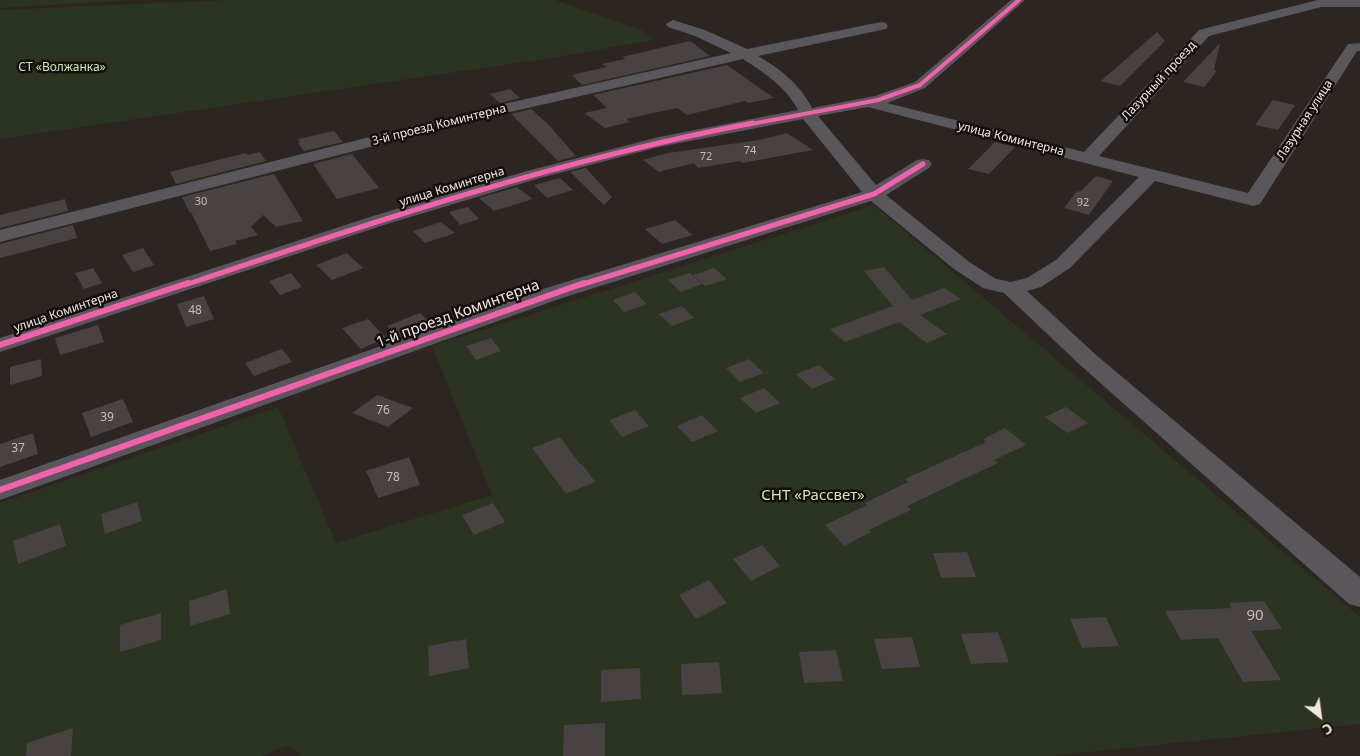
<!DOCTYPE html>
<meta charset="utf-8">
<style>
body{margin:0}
#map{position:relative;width:1360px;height:756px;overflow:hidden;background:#2d2522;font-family:"Noto Sans",sans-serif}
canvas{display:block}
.north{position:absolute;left:1295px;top:691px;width:50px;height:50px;-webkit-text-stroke:4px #140e0c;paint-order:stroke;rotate:150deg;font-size:14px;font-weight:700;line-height:20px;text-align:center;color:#f1e8e4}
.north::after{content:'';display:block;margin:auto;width:18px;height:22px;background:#f1e8e4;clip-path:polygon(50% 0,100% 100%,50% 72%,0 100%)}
</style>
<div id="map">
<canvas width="1360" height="756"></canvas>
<div class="north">С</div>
</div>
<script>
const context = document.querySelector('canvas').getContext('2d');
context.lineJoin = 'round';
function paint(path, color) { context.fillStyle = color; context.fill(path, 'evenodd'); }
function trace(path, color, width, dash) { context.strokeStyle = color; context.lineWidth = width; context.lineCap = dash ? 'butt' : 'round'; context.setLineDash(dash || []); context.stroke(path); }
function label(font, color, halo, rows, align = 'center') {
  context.font = font + ' "Noto Sans",sans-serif'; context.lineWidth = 5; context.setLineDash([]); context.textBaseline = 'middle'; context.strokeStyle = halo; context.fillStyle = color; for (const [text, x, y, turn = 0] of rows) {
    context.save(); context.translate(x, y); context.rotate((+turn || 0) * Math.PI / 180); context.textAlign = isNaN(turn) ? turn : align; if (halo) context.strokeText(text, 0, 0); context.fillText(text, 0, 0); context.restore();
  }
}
paint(new Path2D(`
 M0,0h132l-132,8z
 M229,0h326l86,30 12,10 -95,17 -558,82v-129z
 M874,205l486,412v107l-310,32h-748l-13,-11 -29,11h-260v-253l278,-96 58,136 156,-48 -60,-149z`), '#2b3420');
paint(new Path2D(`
 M1157,32l8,9 -45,45 -19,-5z
 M690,41l20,15 -128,29 -10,-10 35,-8 -5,-3 23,-5 -3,-2z
 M1220,43l-6,27 3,1 -13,16 -21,-5z
 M727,65l47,33 -26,5 -3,-2 -58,14 -10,-7 -51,11 4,3 -25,6 -21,-15 23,-5 -14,-13z
 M510,89l10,9 -20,5 -10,-9z
 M1273,100l22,5 -17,25 -23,-5z
 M531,109l17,15 28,32 -18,5 -47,-47z
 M334,131l9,11 -39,9 -6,-8 2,-1 -2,-3z
 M787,133l26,17 -71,13 -2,-2 -42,7 -4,-5 -35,9 -16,-12 25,-7 91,-13z
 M995,142l20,5 -26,27 -21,-5z
 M260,152l6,9 -90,23 -6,-12 76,-19 1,2z
 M352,154l27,34 -42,11 -24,-35z
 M586,168l26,29 -8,8 -34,-33z
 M274,174l29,47 -27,6 -13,-12 -12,12 7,8 -23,6 2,3 -27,7 -19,-39 -1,1 -8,-16z
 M1096,176l17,5 -24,34 -25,-7 13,-17 3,1z
 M560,178l13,12 -26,8 -13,-13z
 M517,187l16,12 -39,12 -15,-13z
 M65,199l3,12 -68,17v-13z
 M468,207l11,12 -19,6 -11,-13z
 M675,220l18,15 -31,9 -17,-15z
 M441,222l14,11 -30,10 -12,-12z
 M73,225l4,13 -77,20v-14z
 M143,248l11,17 -21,7 -11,-17z
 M347,253l16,15 -31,12 -16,-15z
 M884,267l28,33 32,-12 17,11 -41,16 27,19 -20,9 -28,-21 -54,20 -15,-13 63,-23 -29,-35z
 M93,268l9,15 -18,6 -9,-16z
 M714,268l13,11 -22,7 -12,-11z
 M291,273l11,14 -22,8 -11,-14z
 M690,273l12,11 -21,8 -13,-12z
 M635,292l12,12 -23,8 -11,-12z
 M204,296l10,23 -28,8 -9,-23z
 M682,306l12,12 -22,8 -13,-12z
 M420,313l12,12 -34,13 -11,-12z
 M368,319l18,19 -25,11 -19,-21z
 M98,325l6,17 -44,13 -5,-17z
 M491,338l10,13 -25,9 -10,-14z
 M282,349l10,13 -38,14 -9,-13z
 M41,359l1,17 -32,9v-18z
 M749,359l15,14 -24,9 -14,-14z
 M819,365l16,14 -23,10 -16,-15z
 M764,388l16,15 -24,10 -16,-15z
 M377,395l36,13 -25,19 -36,-14z
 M123,399l10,23 -42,15 -9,-24z
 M1066,407l22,16 -21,10 -22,-16z
 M635,410l14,16 -27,11 -13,-17z
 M702,415l16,16 -26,11 -15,-16z
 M1005,428l21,17 -32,15 4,3 -91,43 4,4 -42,20 2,2 -27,14 -19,-21 42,-20 -2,-2 43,-21 -3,-3 81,-37 -3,-3z
 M33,433l5,21 -38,13v-23z
 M560,437l20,27h2l13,18 -29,12 -34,-46z
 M409,457l11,28 -42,13 -12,-27z
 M137,502l5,19 -37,13 -4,-20z
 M493,503l12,19 -31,13 -12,-20z
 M60,524l6,22 -48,18 -5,-23z
 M762,545l18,21 -29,15 -18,-22z
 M967,552l9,25 -35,1 -8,-25z
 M709,580l18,23 -31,16 -17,-24z
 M227,589l3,25 -40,12 -1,-25z
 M1264,601l18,28 -31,2 30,49 -38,2 -25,-44 -37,2 -16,-29 67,-3 -3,-5z
 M161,613v27l-41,12v-27z
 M1106,617l13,29 -37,2 -12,-29z
 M998,632l11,30 -38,2 -10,-30z
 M912,637l8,30 -38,2 -8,-30z
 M466,639l3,29 -40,8 -1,-30z
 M836,650l7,31 -39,2 -5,-31z
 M719,662l3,31 -40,2 -1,-31z
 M640,668l1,31 -40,3v-32z
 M605,723v33h-42l1,-31z
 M73,728l-2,28h-45l1,-13z`), '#494242');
paint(new Path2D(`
 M1011,0h14l-100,88 -38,15 197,49 115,-122 119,-30h42v7h-39l-112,29 -110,120 149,37 100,-149 12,-1v8h-3l-97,153 -7,2 -98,-25 -85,87 -29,19 -14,4 68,63 265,223v30l-11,-3 -270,-240 -75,-71 -21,-5 -29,-19 -83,-68 -309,97 -562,202v-20l546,-192 316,-96 -59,-73 -144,28 -119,31 -153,46 -387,128v-14l373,-122 154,-45 132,-34 139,-27c-12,-23 -33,-37 -55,-51l-264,60 -479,123v-12l477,-120 254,-57 -36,-17 -27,-9 -2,-3 7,-4 32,10 42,19 134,-27 5,1 2,3 -2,3 -128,27c22,13 42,28 54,52l63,-12 40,-14zM868,107l271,70 -83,83 -29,18 -16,4 -15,-3 -28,-18 -82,-66 43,-27 3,-4 -3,-4 -6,-1 -6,1 -41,25 -58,-69z`), '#59575b');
trace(new Path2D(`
 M746,125l132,-25 42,-15 99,-85`), '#f560ab', 4);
trace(new Path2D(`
 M185,285c187,-63 374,-125 568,-162
 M580,285l294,-91 49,-30`), '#f560ab', 5);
trace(new Path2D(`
 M0,345l188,-62
 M0,490l584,-207`), '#f560ab', 6);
label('11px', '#c7bebc', null, [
 ["74",750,151],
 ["72",706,157],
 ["30",201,202],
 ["92",1083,203]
]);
label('12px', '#cfebb1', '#140e0c', [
 ["СТ «Волжанка»",62,68]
]);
label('12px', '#f1e8e4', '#140e0c', [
 ["Лазурный проезд",1159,81,-47],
 ["Лазурная улица",1305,120,-57],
 ["3-й проезд Коминтерна",439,125,-14],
 ["улица Коминтерна",1011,139,14],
 ["улица Коминтерна",452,187,-17],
 ["улица Коминтерна",66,311,-19]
]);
label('12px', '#c7bebc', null, [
 ["48",195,311],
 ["76",383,411],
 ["39",107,418],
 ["37",18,449],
 ["78",393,478]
]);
label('15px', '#f1e8e4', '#140e0c', [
 ["1-й проезд Коминтерна",458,314,-20]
]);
label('15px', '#cfebb1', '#140e0c', [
 ["СНТ «Рассвет»",813,496]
]);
label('15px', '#c7bebc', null, [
 ["90",1255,616]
]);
</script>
